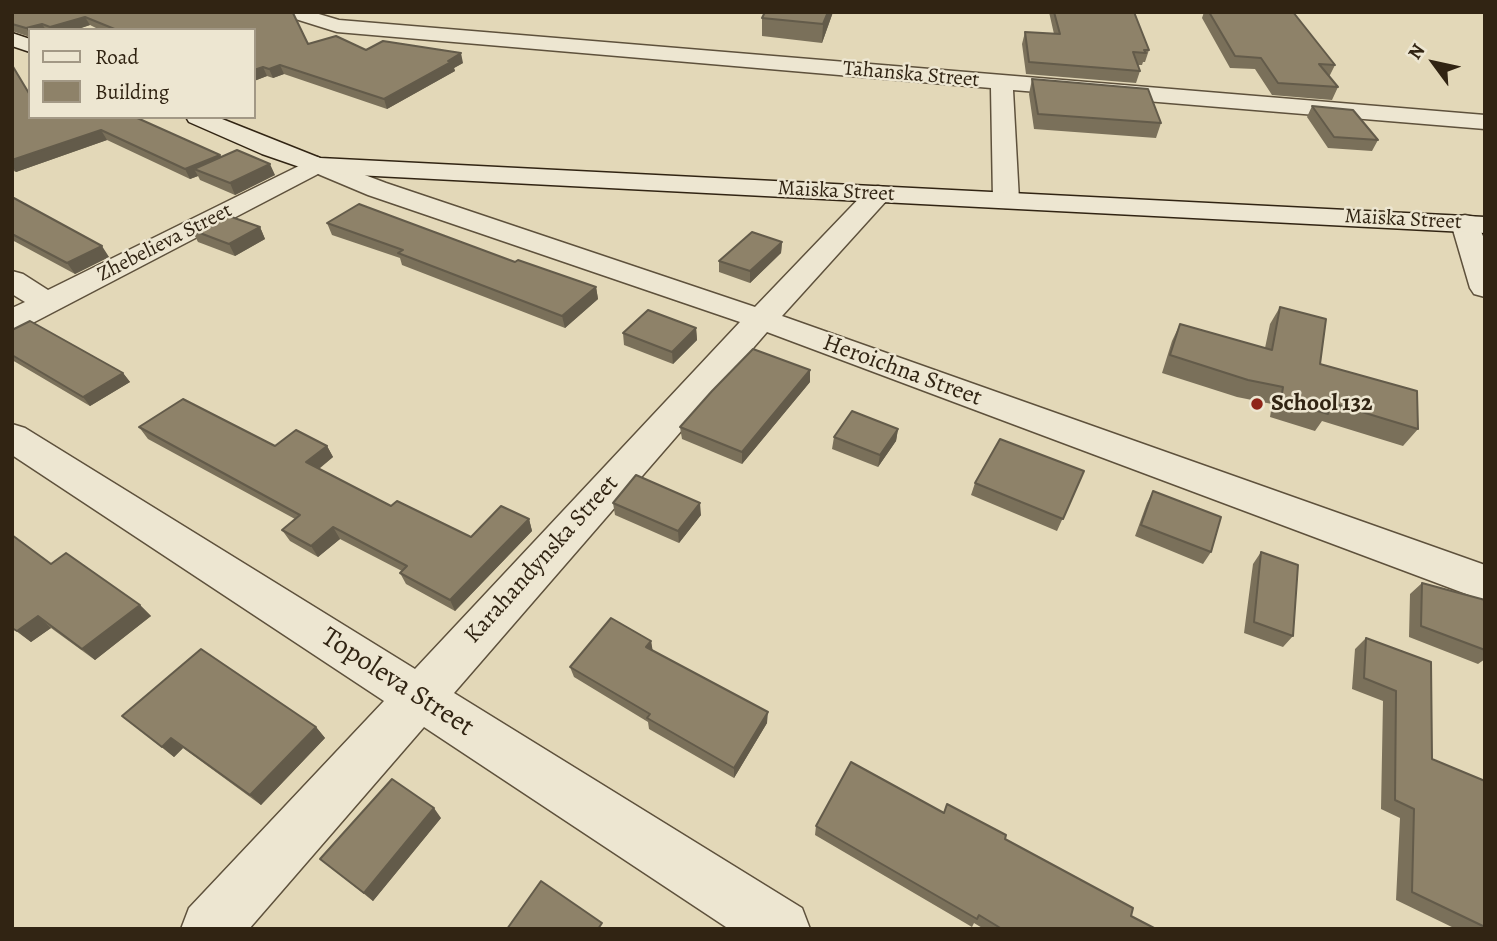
<!DOCTYPE html>
<style>
body{margin:0}
#map{position:relative;width:1497px;height:941px;overflow:hidden;background:#e3d8b8;font-family:Alegreya,serif}
canvas{display:block}
.frame{position:absolute;inset:0;border:14px solid #312413;pointer-events:none}
.legend{position:absolute;left:28px;top:28px;width:228px;height:91px;box-sizing:border-box;background:#ede6d1;border:2px solid #a29885;margin:0;padding:9px 12px;list-style:none;font-size:21px;color:#312413}
.legend li{display:flex;align-items:center;gap:14px;height:35px}
.legend b{width:35px;border:2px solid #a29885}
.north{position:absolute;left:1399px;top:28px;width:70px;height:70px;-webkit-text-stroke:5px #ede6d1;paint-order:stroke;rotate:303deg;font-size:19px;font-weight:700;line-height:28px;text-align:center;color:#312413}
.north::after{content:'';display:block;margin:auto;width:24px;height:32px;background:#312413;clip-path:polygon(50% 0,100% 100%,50% 72%,0 100%)}
</style>
<div id="map">
<canvas width="1497" height="941"></canvas>
<div class="frame"></div>
<ul class="legend">
<li><b style="height:9px;background:#ede6d1"></b>Road</li>
<li><b style="height:19px;background:#8e8269"></b>Building</li>
</ul>
<div class="north">N</div>
</div>
<script>
const context = document.querySelector('canvas').getContext('2d');
context.lineJoin = 'round';
function trace(path, color, width, dash) { context.strokeStyle = color; context.lineWidth = width; context.lineCap = dash ? 'butt' : 'round'; context.setLineDash(dash || []); context.stroke(path); }
function paint(path, color) { context.fillStyle = color; context.fill(path, 'evenodd'); }
function label(font, color, halo, rows, align = 'center') {
  context.font = font + ' Alegreya,serif'; context.lineWidth = 5; context.setLineDash([]); context.textBaseline = 'middle'; context.strokeStyle = halo; context.fillStyle = color; for (const [text, x, y, turn = 0] of rows) {
    context.save(); context.translate(x, y); context.rotate((+turn || 0) * Math.PI / 180); context.textAlign = isNaN(turn) ? turn : align; if (halo) context.strokeText(text, 0, 0); context.fillText(text, 0, 0); context.restore();
  }
}
const street = new Path2D(`
 M283,12h29l27,8 1146,95v14l-472,-39 6,110 -4,6 -9,2 -9,-2 -4,-6 -2,-112 -654,-56 -51,-16z
 M317,157l69,26 369,124 114,-119 9,-2 9,2 4,6 -4,6 -105,116 703,249v36l-718,-269 -313,361 348,215 8,21h-81l-305,-202 -175,202h-68l8,-21 195,-207 -372,-246v-31l13,4 390,241 325,-347 -372,-127 -50,-21 -295,154 -11,3v-23l13,-6 -13,-8v-23l11,3 25,16z
 M1465,215l10,2 10,24v56l-11,-3 -4,-6 -19,-65 4,-6z`);
const secondary = new Path2D(`
 M12,33l18,6v13l-18,-6z
 M186,117h31l103,41 1165,59v16l-1168,-60 -55,-19 -73,-32z`);
trace(street, '#5e513c', 3);
trace(secondary, '#312413', 3);
paint(street, '#ede6d1');
paint(secondary, '#ede6d1');
paint(new Path2D(`
 M12,12h278l18,32 58,6 97,13 -9,5 1,3 -68,38 -103,-35 -11,4 -6,-2 -13,5v-51h-154l-10,-5 -15,5h-45v7l-18,-6z
 M833,12l-11,31 -60,-7v-18z
 M1049,12h85l15,38 -4,12h-2l-1,3h-5l3,6 -4,12 -110,-9 -4,-30 3,-12 29,2z
 M1204,12h89l42,53 -6,12 9,10 -6,13 -60,-5 -17,-26 -25,-1 -28,-50z
 M12,64l18,53h105l85,38 1,2 54,18 -40,20 -35,-15 -2,-4 -8,3 -83,-39 -91,32 -4,-2z
 M1032,79l129,44 -5,15 -122,-9 -5,-35z
 M1312,106l66,34 -6,11 -44,-3 -21,-31z
 M12,197l97,60 -34,17 -63,-34z
 M327,223l188,39 81,25 2,12 -33,29 -163,-63 -2,-7 -68,-23z
 M260,227l5,12 -30,17 -37,-14 -6,-12z
 M782,242l-1,11 -31,30 -31,-11v-11z
 M1280,307l40,57 98,65 -15,17 -81,-25 -7,10 -45,-14 2,-13 -35,-7 -75,-24 10,-32 8,-17 85,24 5,-24z
 M696,328l1,12 -24,24 -49,-19 -1,-12z
 M12,330l111,43 7,9 -40,24 -78,-46z
 M810,382l-68,82 -60,-25 -2,-12z
 M139,427l136,19h52l6,11 -14,12 72,37 80,31 58,-18 3,12 -77,80 -49,-27 -6,-11 2,-2 -62,-32 -22,18 -28,-16 -8,-11 13,-11 -147,-80z
 M898,429l-2,12 -18,26 -46,-18 2,-12z
 M1084,471l-27,60 -86,-36 4,-12z
 M1153,491l58,61 -8,12 -68,-28 12,-33z
 M613,503l88,12 -22,28 -64,-28z
 M1261,552l32,84 -10,11 -39,-14 9,-69z
 M51,564l89,41 11,11 -56,44 -44,-32 -20,14 -19,-14z
 M1422,583l63,17v59l-7,5 -69,-27 1,-43z
 M1366,638l65,24 1,97 53,22v148h-29l-60,-29 4,-82 -19,-9 2,-108 -31,-12 3,-40z
 M651,641l1,9 115,73 -33,55 -85,-49 -1,-7 -74,-45 -4,-10z
 M122,716l194,11 9,11 -64,67 -78,-57 -9,9z
 M943,813l62,26 126,77 25,13h-172l-10,-6 -2,4 -157,-92 1,-9z
 M441,818l-68,83 -53,-42z`), '#7a705a');
paint(new Path2D(`
 M828,12h5l-11,31 1,-19z
 M85,17l5,8 -15,5h-23l-2,-3z
 M42,24l4,6h-16v4l-4,-6z
 M461,53l2,10 -9,5 1,3 -68,38 -3,-10z
 M280,65l4,9 -11,4 -4,-9z
 M263,67l4,9 -13,5v-11z
 M101,130l6,10 -91,32 -4,-6v-6z
 M220,155l5,10 -31,4 4,7 -8,3 -5,-10z
 M270,164l5,11 -40,20 -5,-12z
 M260,227l5,12 -30,17 -6,-12z
 M782,242l-1,11 -31,30v-12z
 M102,246l7,11 -34,17 -8,-11z
 M596,287l2,12 -33,29 -3,-12z
 M696,328l1,12 -24,24 -1,-12z
 M810,370v12l-68,82v-12z
 M123,373l7,9 -40,24 -7,-9z
 M898,429l-2,12 -18,26 2,-12z
 M327,446l6,11 -21,17 -6,-12z
 M700,503l1,12 -22,28 -1,-12z
 M529,519l3,12 -77,80 -5,-11z
 M333,527l7,12 -22,18 -7,-11z
 M140,605l11,11 -56,44 -13,-11z
 M38,616l13,12 -20,14 -14,-11z
 M651,641l2,11 -7,-5z
 M768,712l-1,11 -33,55v-10z
 M316,727l9,11 -64,67 -11,-10z
 M171,738l12,10 -9,9 -12,-10z
 M434,808l7,10 -68,83 -9,-8z`), '#635b4a');
const building = new Path2D(`
 M12,12h278l3,1 15,31 28,-8 30,14 17,-9 78,12 -13,8h5l-69,38 -104,-34 -11,4 -6,-2 -9,3v-40h-137l-32,-13 -35,10 -8,-3 -16,4 -14,-4z
 M765,12h63l-5,12 -61,-6z
 M1054,12h80l15,38h-5l2,3 -13,-1 7,19 -111,-9 -4,-30 35,2z
 M1209,12h84l42,53 -16,-1 19,23 -60,-4 -17,-25 -26,-2z
 M12,65l18,30v22h105l85,38 -35,14 -84,-39 -89,30z
 M1032,79l116,10 13,34 -123,-9z
 M1312,106l41,4 25,30 -44,-3z
 M237,150l33,14 -40,19 -36,-14z
 M12,197l90,49 -35,17 -55,-29z
 M359,204l156,58 3,-2 78,27 -34,29 -164,-63 5,-3 -76,-27z
 M223,214l37,13 -31,17 -37,-14z
 M752,232l30,10 -32,29 -31,-10z
 M1280,307l46,12 -6,45 97,27 1,38 -89,-27 -1,12 -47,-14 2,-13 -35,-7 -78,-25 10,-31 92,26z
 M648,310l48,18 -24,24 -49,-19z
 M30,321l93,52 -40,24 -71,-42v-25z
 M753,349l57,21 -68,82 -62,-25 32,-36z
 M183,399l92,47 21,-16 31,16 -21,16 85,44 6,-5 74,36 30,-31 28,13 -79,81 -50,-27 7,-7 -74,-39 -22,19 -29,-16 18,-15 -161,-88z
 M852,411l46,18 -18,26 -46,-18z
 M1000,439l84,32 -21,48 -88,-36z
 M636,475l64,28 -22,28 -65,-28z
 M1153,491l68,26 -10,35 -70,-27z
 M12,535l39,29 15,-11 74,52 -58,44 -44,-33 -21,15 -5,-3z
 M1261,552l37,13 -5,71 -39,-14z
 M1422,583l63,17v50l-64,-24z
 M611,618l40,23 -5,6 122,65 -34,56 -87,-50 3,-4 -80,-47z
 M1366,638l65,24 1,97 53,22v146l-73,-35 2,-83 -19,-9 1,-109 -32,-13z
 M201,649l115,78 -66,68 -79,-57 -9,9 -40,-31z
 M851,762l93,51 3,-9 59,31 -1,4 128,69 -2,8 25,13h-154l-23,-14 -2,4 -161,-93z
 M392,779l42,29 -70,85 -44,-34z
 M541,881l61,42 -4,6h-91z`);
paint(building, '#8e8269');
trace(building, '#635b4a', 2);
for (const [x, y, r, color] of [
 [1257,404,7,"#8f2418"]
]) { const dot = new Path2D(); dot.arc(x, y, r, 0, 2 * Math.PI); context.fillStyle = color; context.fill(dot); trace(dot, '#ede6d1', 2.5); }
label('21px', '#312413', '#ede6d1', [
 ["Tahanska Street",911,75,5],
 ["Maiska Street",836,192,3],
 ["Maiska Street",1403,220,3],
 ["Zhebelieva Street",165,243,-27]
]);
label('24px', '#312413', '#ede6d1', [
 ["Heroichna Street",902,371,20],
 ["Karahandynska Street",542,560,-48]
]);
label('bold 24px', '#312413', '#ede6d1', [
 ["School 132",1271,404]
], 'left');
label('28px', '#312413', '#ede6d1', [
 ["Topoleva Street",397,683,33]
]);
</script>
